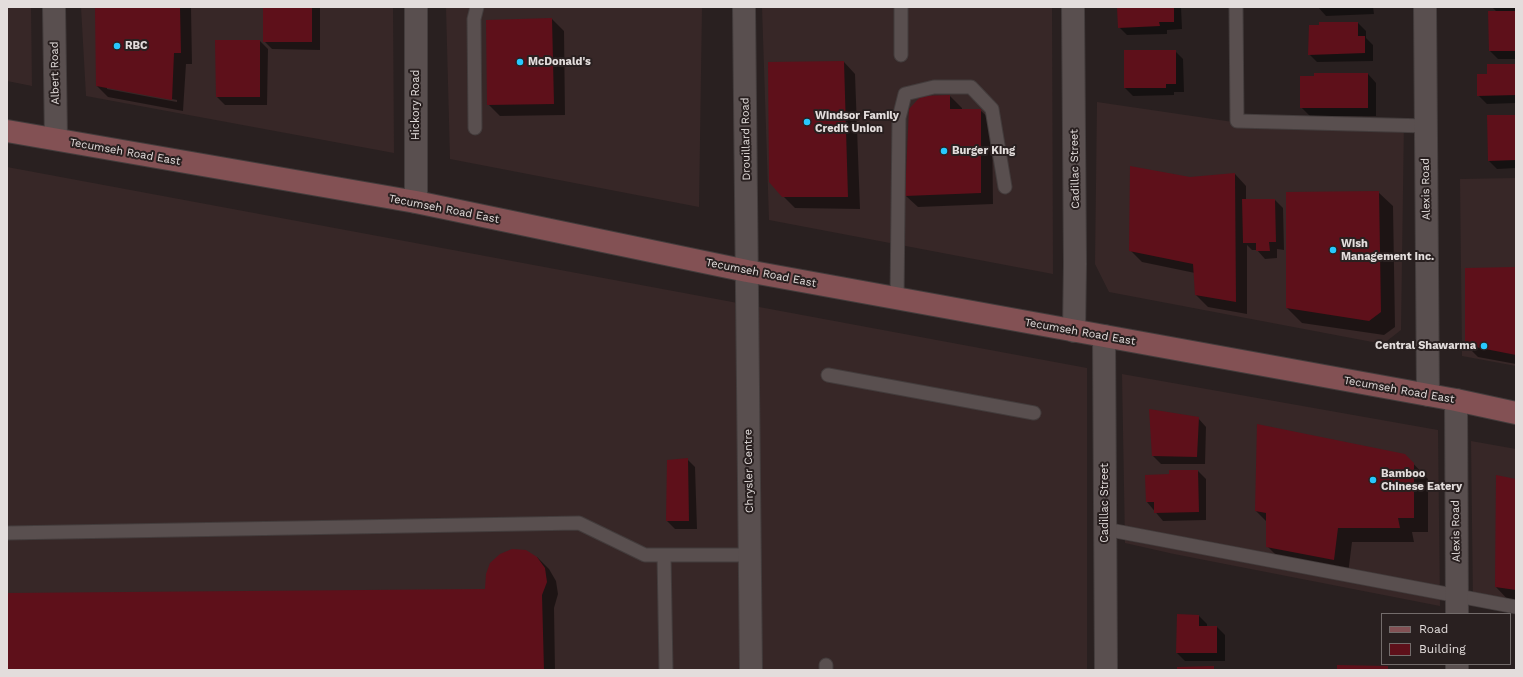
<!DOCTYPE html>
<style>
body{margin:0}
#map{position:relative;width:1523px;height:677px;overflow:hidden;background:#292020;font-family:"Work Sans",sans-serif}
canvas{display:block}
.frame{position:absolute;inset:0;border:8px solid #e3dddc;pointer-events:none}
.legend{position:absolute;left:1381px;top:613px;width:130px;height:52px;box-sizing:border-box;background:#292020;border:1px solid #736c6b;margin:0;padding:5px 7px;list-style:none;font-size:12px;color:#e3dddc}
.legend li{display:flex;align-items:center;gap:8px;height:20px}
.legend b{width:20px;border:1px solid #736c6b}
</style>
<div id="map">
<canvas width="1523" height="677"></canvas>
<div class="frame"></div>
<ul class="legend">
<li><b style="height:5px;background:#835154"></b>Road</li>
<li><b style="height:11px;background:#5e101a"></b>Building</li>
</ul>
</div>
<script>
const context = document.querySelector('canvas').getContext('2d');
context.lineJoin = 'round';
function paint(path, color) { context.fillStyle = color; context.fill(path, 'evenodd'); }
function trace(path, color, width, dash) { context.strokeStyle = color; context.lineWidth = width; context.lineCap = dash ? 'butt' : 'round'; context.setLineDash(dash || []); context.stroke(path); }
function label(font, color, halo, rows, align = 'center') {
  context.font = font + ' "Work Sans",sans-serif'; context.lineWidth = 4; context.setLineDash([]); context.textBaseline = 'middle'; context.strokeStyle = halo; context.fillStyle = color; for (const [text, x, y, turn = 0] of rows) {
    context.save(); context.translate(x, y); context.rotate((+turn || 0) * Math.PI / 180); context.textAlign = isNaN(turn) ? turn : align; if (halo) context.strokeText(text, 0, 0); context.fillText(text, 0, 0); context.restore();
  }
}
paint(new Path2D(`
 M7,7h24l1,79 -25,-5z
 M81,7h312l1,146 -308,-57z
 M446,7h256l-3,200 -249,-48z
 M762,7h290l1,267 -284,-54z
 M1097,102l143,21 164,-3 -3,210 -18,14 -274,-52 -14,-28z
 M7,167l1080,201v302h-1080z
 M1516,178v188l-54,-10 -2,-177z
 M1122,374l316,56 2,176 -266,-52 -49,-11z
 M1471,441l45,8v163l-43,-8z`), '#372727');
paint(new Path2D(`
 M96,7h95l1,57h-6l-3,47 -75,-14 -11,-11zM107,87l70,13v2l-70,-13z
 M264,7h56v43l-48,-1 -8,-8z
 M1118,7h63l1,22 -15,1v4l-40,1 -8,-8z
 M1318,7h55l1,7 -48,2z
 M1492,7h24v52h-18l-8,-8 7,-39z
 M552,19l12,12 1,84 -65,1 -12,-12 -1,-83z
 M1358,23l8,8v7l7,7v16l-56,1 -8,-8z
 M260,41l8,8 -1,56h-42l-8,-8z
 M1175,51l8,8 1,33h-10v3l-41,1 -8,-8z
 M844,62l11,12 5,135 -65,-1 -12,-12z
 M1516,65v38l-29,1 -9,-9 10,-20z
 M1368,74l8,9v33h-66l-9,-9z
 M950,96l12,12v2h18l12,11 1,83 -75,3 -12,-11z
 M1516,116v52l-19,1 -8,-8z
 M1235,174l11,12v14h29l8,8 1,42 -7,-1v9l-12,1 -8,-9h-5l-5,-5v69l-39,-7 -12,-12 -1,-22 -53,-11 -12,-12 60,-72z
 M1378,192l15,14 2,121 -11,8 -82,-12 -15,-15z
 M1516,268v96l-38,-7 -12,-12z
 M1150,410l48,8 8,9 -1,37h-44l-8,-8z
 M1405,455l23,24v53h-16l2,10h-62l-4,32 -66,-13 -15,-15v-24l-11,-11z
 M687,459l8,8 2,62h-22l-8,-8 1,-60z
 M1198,471l8,8v41l-43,1 -16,-19 23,-27z
 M1516,480v122h-6l-14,-15z
 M537,557l12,12 7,12 2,13 -4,14 1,62h-548v-76l479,-4z
 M1199,616l8,8v3h10l8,8v26h-40l-8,-8z`), '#0007');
paint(new Path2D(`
 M95,7h85l1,46h-7l-2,47 -76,-14z
 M263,7h49v35h-49z
 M1117,7h57v15h-15l1,4 -42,2z
 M1488,11h28v40h-27z
 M552,18l2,86 -67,1 -1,-85z
 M1319,22h39v14h7v17l-57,2 1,-30h10z
 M215,40h45v57h-44z
 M1124,50h52v34h-10v4h-42z
 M844,61l4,136h-66l-13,-15 -1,-120z
 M1487,64h29v31l-39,1v-22h10z
 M1314,73h54v35h-68v-32h14z
 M950,95v14h31v84l-76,3 4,-87 12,-13z
 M1487,115h29v45l-28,1z
 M1130,166l60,11 45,-4 1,129 -41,-7 -2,-31 -64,-13z
 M1379,191l2,121 -12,9 -83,-13v-116z
 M1242,199h33l1,43h-7l1,9h-14v-8h-13z
 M1516,267v88l-51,-10v-77z
 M1149,409l50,8 -2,40 -45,-1z
 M1257,424l148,30 9,9v55h-16l2,10h-62l-4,32 -68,-13v-34l-11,-2z
 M688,458l1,63h-23l1,-61z
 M1169,470h29l1,42 -45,1v-11h-8l-1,-27 24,-1z
 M1496,475l20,4v111l-21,-3z
 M512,549l14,1 11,7 8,11 2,14 -5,13 2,75h-537v-77l478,-4 1,-15 4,-11 10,-9z
 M1177,614l22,1v11h18v27h-41z
 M1337,665l51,1v4h-51z
 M1214,666v4h-37v-3z`), '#5e101a');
const service = new Path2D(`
 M901,7v48
 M1236,7l1,114 189,5
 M475,128l-1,-109 3,-12
 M897,299l2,-181 6,-24 29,-7h37l21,22 13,78
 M828,375l206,38
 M1105,529l411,78
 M7,533l572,-10 66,32h105
 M664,555l2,115
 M826,665v5`);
const minor = new Path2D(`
 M54,7l2,132
 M416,7v195
 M1073,7l2,257 -1,67
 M1425,7l3,388
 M1104,336l2,334
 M1456,400l1,214
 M1457,664v6`);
const tertiary = new Path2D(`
 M744,7l7,663`);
const secondary = new Path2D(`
 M7,131l409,71 331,69 709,129 60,13`);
trace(service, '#433c3c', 15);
trace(minor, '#433c3c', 24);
trace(tertiary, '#433c3c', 24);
trace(secondary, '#433c3c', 24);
trace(service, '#594f4f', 13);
trace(minor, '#594f4f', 22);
trace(tertiary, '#594f4f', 22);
trace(secondary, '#835154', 22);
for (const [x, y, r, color] of [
 [117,46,4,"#28c8ff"],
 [520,62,4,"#28c8ff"],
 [807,122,4,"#28c8ff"],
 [944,151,4,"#28c8ff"],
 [1333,250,4,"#28c8ff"],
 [1484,346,4,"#28c8ff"],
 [1373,480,4,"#28c8ff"]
]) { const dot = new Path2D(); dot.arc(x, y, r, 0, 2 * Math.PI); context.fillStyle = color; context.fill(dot); trace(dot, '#292020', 1.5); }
label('bold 11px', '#e3dddc', '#292020', [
 ["RBC",125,46],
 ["McDonald's",528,62],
 ["Windsor Family",815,116],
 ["Credit Union",815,129],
 ["Burger King",952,151],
 ["Wish",1341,244],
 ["Management Inc.",1341,257],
 ["Central Shawarma",1476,346,"right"],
 ["Bamboo",1381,474],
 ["Chinese Eatery",1381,487]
], 'left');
label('11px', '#e3dddc', '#292020', [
 ["Albert Road",55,73,-91],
 ["Hickory Road",416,105,-90],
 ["Drouillard Road",746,139,-91],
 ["Tecumseh Road East",125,152,10],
 ["Cadillac Street",1075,169,-91],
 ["Alexis Road",1426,189,-91],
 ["Tecumseh Road East",444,209,11],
 ["Tecumseh Road East",761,273,11],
 ["Tecumseh Road East",1080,332,10],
 ["Tecumseh Road East",1399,390,10],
 ["Chrysler Centre",749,471,-91],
 ["Cadillac Street",1105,503,-90],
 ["Alexis Road",1456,531,-91]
]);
</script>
